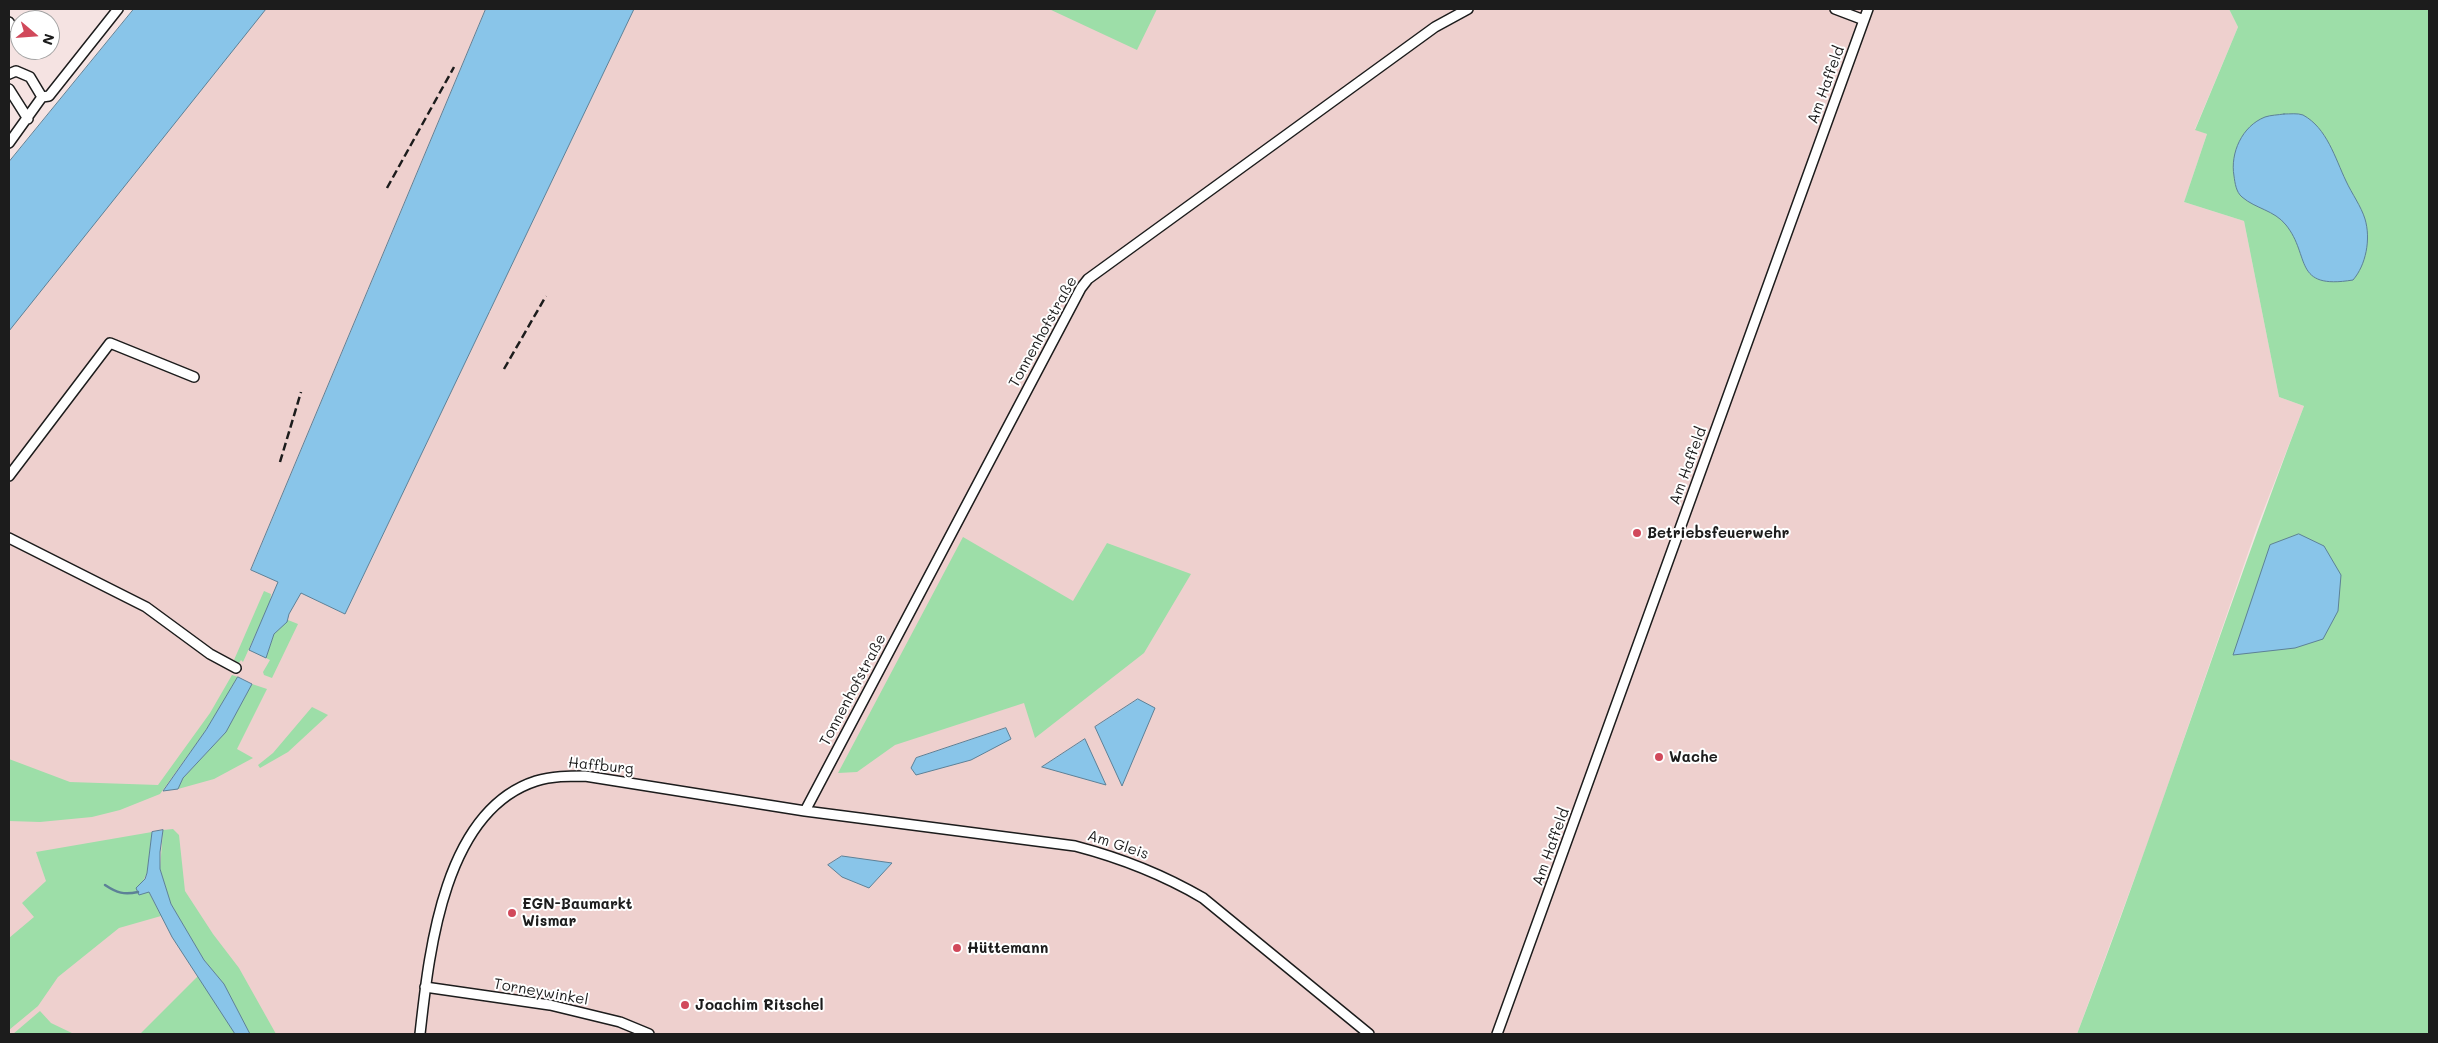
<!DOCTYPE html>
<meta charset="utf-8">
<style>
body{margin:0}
#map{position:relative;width:2438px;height:1043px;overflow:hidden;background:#f5e3e2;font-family:Mali,sans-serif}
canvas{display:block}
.frame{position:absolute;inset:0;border:10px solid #1c1c1c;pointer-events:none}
.north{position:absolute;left:10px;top:10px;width:50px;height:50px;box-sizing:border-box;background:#fff;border:1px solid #a4a4a4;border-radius:50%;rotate:108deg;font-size:14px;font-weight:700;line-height:20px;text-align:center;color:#1c1c1c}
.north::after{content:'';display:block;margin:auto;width:18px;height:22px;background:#d1495b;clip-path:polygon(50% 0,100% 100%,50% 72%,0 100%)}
</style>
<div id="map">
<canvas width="2438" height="1043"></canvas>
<div class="frame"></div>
<div class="north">N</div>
</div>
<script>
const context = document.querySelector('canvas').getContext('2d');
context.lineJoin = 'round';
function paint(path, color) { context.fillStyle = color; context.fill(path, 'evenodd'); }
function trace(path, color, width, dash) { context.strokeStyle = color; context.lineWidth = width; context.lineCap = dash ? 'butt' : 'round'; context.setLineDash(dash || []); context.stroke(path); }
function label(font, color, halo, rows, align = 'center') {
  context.font = font + ' Mali,sans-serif'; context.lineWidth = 4; context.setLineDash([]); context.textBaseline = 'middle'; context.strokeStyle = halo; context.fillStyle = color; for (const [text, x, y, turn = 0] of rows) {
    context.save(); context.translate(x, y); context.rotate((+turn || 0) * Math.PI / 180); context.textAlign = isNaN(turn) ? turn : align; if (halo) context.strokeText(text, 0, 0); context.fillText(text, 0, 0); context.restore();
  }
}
paint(new Path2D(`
 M264,9h225l-199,578 55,27 289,-605h1595l9,18 -43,102 12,5 -23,68 60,19 35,176 25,9 -47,121 -105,304 -75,203h-2068v-705z`), '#eed0ce');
paint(new Path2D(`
 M1049,9h108l-20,41z
 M2229,9h200v1025h-352c80,-207 147,-420 227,-628l-25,-9 -35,-176 -60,-19 23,-68 -12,-4 43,-103z
 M963,537l110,64 34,-58 84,31 -47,79 -109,85 -11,-35 -129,42 -38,27 -19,1z
 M264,591l7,3 -1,8 -27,60 -2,-2 -2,3 -5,-3z
 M288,620l10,4 -26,54 -8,-3 -1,-3 7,-12 -4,-2 8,-24z
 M232,675l6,2 -32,53 -46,64 -40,16 -28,7 -52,5 -31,-1v-62l61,23 88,3 52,-72z
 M252,684l15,5 -30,60 16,9 -39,21 -36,10 5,-11 43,-46z
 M312,707l16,8 -40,37 -28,16 -2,-3 15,-12z
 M173,829l6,6 6,56 28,43 26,34 37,66h-26l-26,-50 -20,-24 -33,-56 -11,-35 3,-39z
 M152,832l-5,41 -6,12 4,7h4l12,24 -42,12 -61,49 -20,29 -29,24v-92l25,-21 -12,-14 24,-22 -10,-29z
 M198,976l37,58h-95z
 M40,1011l11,12 23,11h-61z`), '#9ddea8');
const water = new Path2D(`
 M134,9h132l-257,322v-169z
 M486,9h148l-289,605 -44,-21 -12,21 -2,8 -13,12 -8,24 -17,-8 29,-68 -27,-12z
 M2284,114c6,0 14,-1 19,1 24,13 32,43 43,66 6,13 15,25 19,38 6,20 1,46 -12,61 -61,10 -42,-24 -67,-55 -12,-15 -30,-16 -44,-28 -6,-5 -7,-14 -8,-21 -4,-23 8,-50 31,-59 6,-2 13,-2 19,-3z
 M2299,534l25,12 17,29 -3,36 -15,28 -28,9 -62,7 37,-110z
 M238,677l14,7 -26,48 -43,46 -5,11 -15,2 43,-61z
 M1138,699l17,9 -33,78 -27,-59z
 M1006,728l5,11 -40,21 -55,15 -5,-7 5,-10z
 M1085,739l21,46 -64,-18z
 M163,830l-3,22v17l11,35 33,56 20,24 26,50h-15l-63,-97 -23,-45 -10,3 -3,-7 9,-9 2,-6 5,-41z
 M842,856l50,7 -23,25 -27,-11 -14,-12z`);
paint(water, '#89c5e9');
trace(water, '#5d8197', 1);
trace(new Path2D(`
 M105,885c12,8 19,10 33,7`), '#5d8197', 2.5);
const minor = new Path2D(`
 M1835,9l29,11
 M9,22l3,5
 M9,74l7,-3 14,6 12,20 -33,46
 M9,89l19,30
 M42,97l7,-1 69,-87
 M9,476l101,-133 84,34
 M9,538l137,69 64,47 26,14
 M805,811l276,-523 7,-9 347,-252 33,-18
 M425,987l125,18 70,17 29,12
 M420,1034c9,-81 23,-223 116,-253 16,-5 33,-5 49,-5l220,35 270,35c46,12 87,28 128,52l166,136
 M1497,1034l371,-1025`);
trace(minor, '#1c1c1c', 12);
trace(minor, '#fff', 9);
trace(new Path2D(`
 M387,188l67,-121
 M504,369l42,-73
 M280,462l21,-70`), '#1c1c1c', 2.5, [8, 4]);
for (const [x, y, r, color] of [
 [1637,533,5,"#d1495b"],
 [1659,757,5,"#d1495b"],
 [512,913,5,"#d1495b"],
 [957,948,5,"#d1495b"],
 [685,1005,5,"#d1495b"]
]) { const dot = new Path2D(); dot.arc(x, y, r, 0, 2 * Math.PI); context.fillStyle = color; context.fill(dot); trace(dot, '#fff', 2); }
label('15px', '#1c1c1c', '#fff', [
 ["Am Haffeld",1826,85,-70],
 ["Tonnenhofstraße",1043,332,-61],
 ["Am Haffeld",1688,466,-70],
 ["Tonnenhofstraße",853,690,-62],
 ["Haffburg",601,766,6],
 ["Am Gleis",1118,845,18],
 ["Am Haffeld",1551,847,-70],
 ["Torneywinkel",541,992,10]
]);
label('bold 15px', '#1c1c1c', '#fff', [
 ["Betriebsfeuerwehr",1647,533],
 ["Wache",1669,757],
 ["EGN-Baumarkt",522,904],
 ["Wismar",522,921],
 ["Hüttemann",967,948],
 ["Joachim Ritschel",695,1005]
], 'left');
</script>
